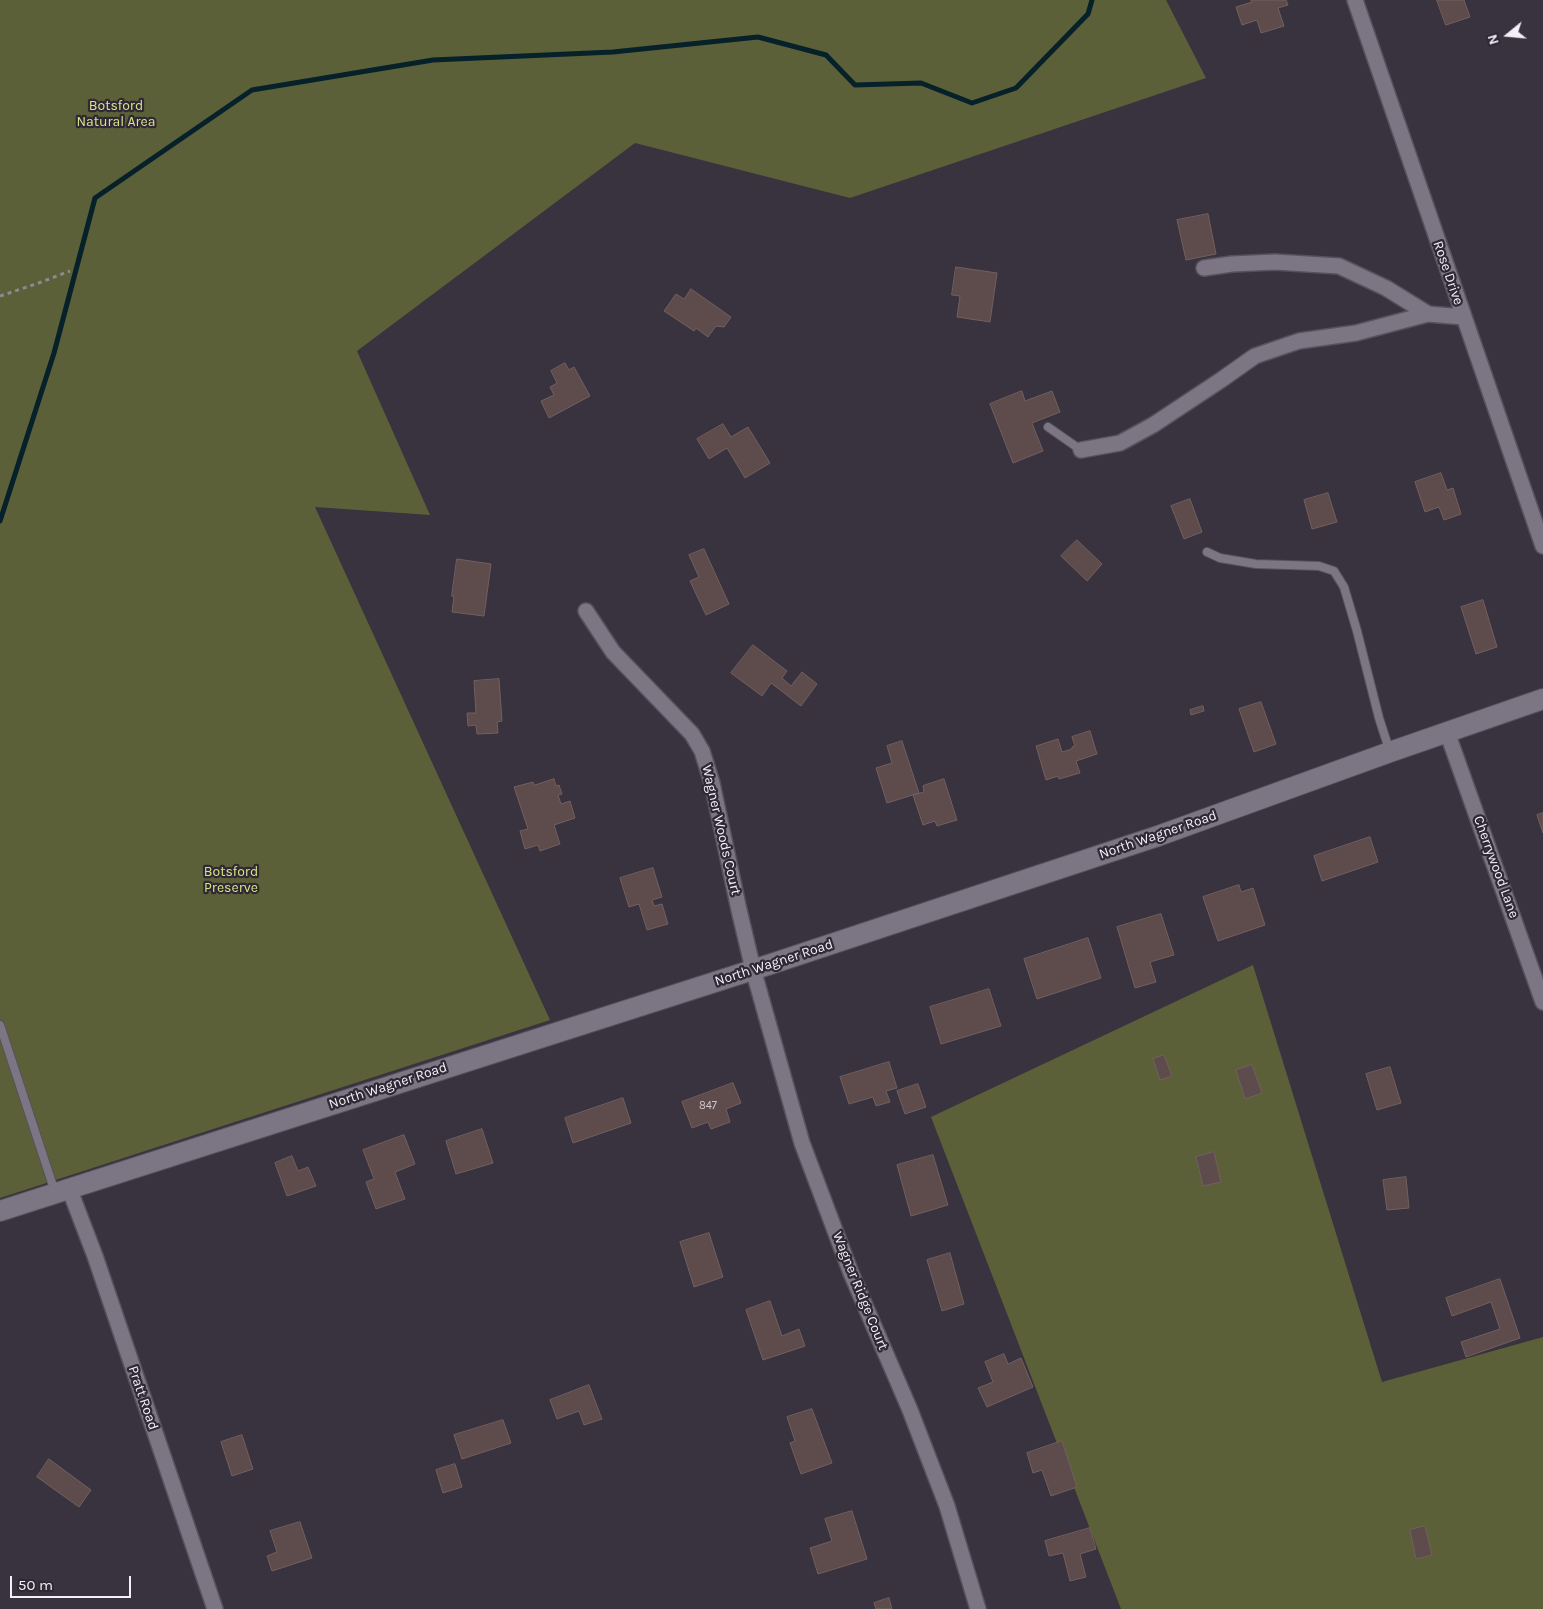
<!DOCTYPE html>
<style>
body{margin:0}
#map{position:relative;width:1543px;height:1609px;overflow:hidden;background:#39323f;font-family:Karla,sans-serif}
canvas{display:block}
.north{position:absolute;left:1483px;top:10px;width:50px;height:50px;-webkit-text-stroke:4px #2f2835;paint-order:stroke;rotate:253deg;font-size:14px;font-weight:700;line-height:20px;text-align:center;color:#f4eff8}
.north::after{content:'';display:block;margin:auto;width:18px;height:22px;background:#f4eff8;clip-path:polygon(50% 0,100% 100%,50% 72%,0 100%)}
.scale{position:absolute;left:10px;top:1576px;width:121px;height:22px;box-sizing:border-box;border:2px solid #f4eff8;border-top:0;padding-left:6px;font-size:15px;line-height:18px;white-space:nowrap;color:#f4eff8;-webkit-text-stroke:4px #2f2835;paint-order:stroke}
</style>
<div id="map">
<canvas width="1543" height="1609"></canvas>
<div class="north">N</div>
<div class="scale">50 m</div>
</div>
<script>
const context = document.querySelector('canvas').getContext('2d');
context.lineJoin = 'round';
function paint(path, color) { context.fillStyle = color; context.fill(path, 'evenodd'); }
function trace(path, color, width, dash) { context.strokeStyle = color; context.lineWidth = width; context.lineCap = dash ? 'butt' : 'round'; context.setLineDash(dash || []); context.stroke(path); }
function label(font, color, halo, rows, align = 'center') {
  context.font = font + ' Karla,sans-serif'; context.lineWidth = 4.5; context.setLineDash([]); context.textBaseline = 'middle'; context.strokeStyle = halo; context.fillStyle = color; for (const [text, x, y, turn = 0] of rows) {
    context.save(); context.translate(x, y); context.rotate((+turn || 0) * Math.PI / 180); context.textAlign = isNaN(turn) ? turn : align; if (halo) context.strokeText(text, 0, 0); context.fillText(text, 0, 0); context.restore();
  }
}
paint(new Path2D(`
 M0,0h1166l40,78 -356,120 -215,-55 -278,208 73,164 -115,-8 235,513 -550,178z
 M1253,965l129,417 161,-45v272h-422l-190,-492z`), '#5c6038');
trace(new Path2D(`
 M0,521l54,-168 41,-155 157,-108 181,-30 180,-8 145,-15 68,18 29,30 66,-2 51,20 44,-15 72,-74 4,-14`), '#062129', 5);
const building = new Path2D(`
 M1251,0h35l2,5 -10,3 6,18 -23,7 -4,-13 -15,5 -6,-18 16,-5z
 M1437,0h27l6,17 -24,8z
 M1208,214l8,40 -30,6 -9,-40z
 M956,267l41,6 -7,49 -33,-5 3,-21 -8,-1z
 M691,289l40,28 -7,10 -8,-1 -8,11 -12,-9 -2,3 -30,-20 12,-17 8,5z
 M565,363l4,7 5,-3 16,29 -41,22 -8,-17 13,-6 -4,-8 7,-4 -6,-12z
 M1022,391l3,10 27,-10 8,21 -28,11 11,28 -30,12 -23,-59z
 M723,424l8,13 17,-10 22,36 -25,15 -18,-30 -18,11 -12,-20z
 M1441,473l6,17 6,-2 8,26 -17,6 -5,-13 -14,5 -10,-30z
 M1328,493l9,29 -25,7 -8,-29z
 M1190,499l12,33 -18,7 -13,-33z
 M1077,540l25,24 -15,17 -26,-25z
 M704,549l25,55 -23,11 -16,-34 9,-4 -10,-22z
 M457,559l34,5 -7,52 -32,-4 2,-16h-2z
 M1483,600l14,47 -21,7 -15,-47z
 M753,645l34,26 -5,7 9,8 11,-14 15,12 -16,22 -30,-23 -9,13 -31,-23z
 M499,679l3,42 -5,1 1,11 -21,1 -1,-9 -8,1 -1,-13h9l-2,-32z
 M1261,702l15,42 -22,8 -15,-43z
 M1203,706l1,5 -13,4 -1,-5z
 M1090,731l7,23 -21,7 4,12 -21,6 -1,-3 -12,4 -10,-34 22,-7 4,13 10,-3v-2l3,-1 -3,-9z
 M902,741l17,52 -32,10 -11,-35 16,-5 -5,-17z
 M554,779l2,7 3,-1 3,9 -4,1 3,9 9,-3 5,17 -21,7 6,19 -20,7 -2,-6 -13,4 -5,-18 8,-2 -14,-42 19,-5 1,3z
 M944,779l13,41 -20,6 -2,-5 -12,4 -10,-30 11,-3 -1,-6z
 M1543,813v20l-6,-18z
 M1370,837l8,25 -56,19 -8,-25z
 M653,868l9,29 -10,3 2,6 8,-2 6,20 -21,6 -8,-26 -10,3 -9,-29z
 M1239,885l2,7 12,-4 12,37 -47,16 -15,-44z
 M1161,914l13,41 -24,7 6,20 -21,6 -18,-61z
 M1088,938l13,40 -64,21 -13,-40z
 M989,989l12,37 -60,18 -11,-37z
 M1164,1055l8,21 -12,4 -7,-21z
 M889,1062l8,26 -11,3 4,11 -14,4 -3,-9 -24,7 -9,-27z
 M1252,1065l10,28 -17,6 -9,-29z
 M1390,1067l11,36 -24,7 -11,-36z
 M733,1083l8,20 -15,6 4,13 -19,7 -3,-7 -16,6 -10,-26z
 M918,1084l8,23 -21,7 -8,-23z
 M623,1098l8,25 -58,20 -8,-25z
 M482,1129l11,34 -37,11 -10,-33z
 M404,1135l11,29 -20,8 10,27 -29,10 -10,-27 8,-3 -11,-29z
 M1214,1152l7,30 -18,4 -7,-29z
 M933,1155l15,50 -37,11 -14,-51z
 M292,1156l6,15 10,-4 8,19 -29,10 -12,-33z
 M1406,1177l3,31 -22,2 -4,-30z
 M709,1233l14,44 -29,10 -14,-45z
 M950,1253l14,51 -22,7 -15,-51z
 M1500,1279l20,59 -54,19 -5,-15 39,-13 -9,-27 -39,14 -6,-18z
 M770,1301l12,35 17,-7 6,17 -42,14 -17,-50z
 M1004,1354l4,10 13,-6 12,29 -46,20 -9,-19 15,-6 -8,-20z
 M589,1385l13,34 -18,6 -5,-14 -22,8 -7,-19z
 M812,1409l20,54 -31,11 -11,-31 5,-2 -8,-24z
 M503,1420l8,23 -49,16 -8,-24z
 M242,1435l11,34 -21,7 -11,-34z
 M1062,1441l15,46 -26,9 -9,-26 -9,3 -6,-20z
 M49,1459l42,31 -12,17 -42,-30z
 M455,1464l7,23 -19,6 -7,-23z
 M852,1511l15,48 -49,15 -8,-26 22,-7 -7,-22z
 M300,1522l12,36 -40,13 -5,-15 10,-4 -7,-21z
 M1425,1526l7,29 -16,4 -6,-29z
 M1090,1528l6,21 -16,5 6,23 -16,4 -7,-28 -14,3 -4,-15z
 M889,1598l3,11h-16l-2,-6z`);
paint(building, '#5d4c4b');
trace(building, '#72605f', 1);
const service = new Path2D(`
 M1048,427l33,23
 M1207,552l13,6 36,6 63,2 15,5 10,16 13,44 22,87 11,34
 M0,1025l55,167`);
const minor = new Path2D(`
 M1355,0l188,546
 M1204,268l28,-4 43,-2 64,4 47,22 42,26 35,3
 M1081,450l39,-7 33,-18 68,-45 34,-24 44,-15 57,-8 72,-19
 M586,611l27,41 79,82 10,17 10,32 27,127 14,59 49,174 49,130 59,137 37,96 31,103
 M1447,732l96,270
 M69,1188l26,68 120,353`);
const secondary = new Path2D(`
 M0,1211l768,-246 390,-129 232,-84 153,-53`);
trace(service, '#57515d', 10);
trace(minor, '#57515d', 18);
trace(secondary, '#57515d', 22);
trace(new Path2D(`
 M0,296l36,-12 34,-13`), '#8f8894', 3, [4, 4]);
trace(service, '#7c7583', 8);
trace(minor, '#7c7583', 15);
trace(secondary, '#7c7583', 20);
label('11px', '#cec6cd', null, [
 ["847",708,1106]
]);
label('14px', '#dae384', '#2f2835', [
 ["Botsford",116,106],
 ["Natural Area",116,122],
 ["Botsford",231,872],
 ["Preserve",231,888]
]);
label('14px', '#f4eff8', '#2f2835', [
 ["Rose Drive",1448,273,71],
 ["Wagner Woods Court",721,830,77],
 ["North Wagner Road",1158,835,-19],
 ["Cherrywood Lane",1496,867,70],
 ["North Wagner Road",774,963,-18],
 ["North Wagner Road",388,1086,-18],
 ["Wagner Ridge Court",860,1291,68],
 ["Pratt Road",143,1398,71]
]);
</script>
